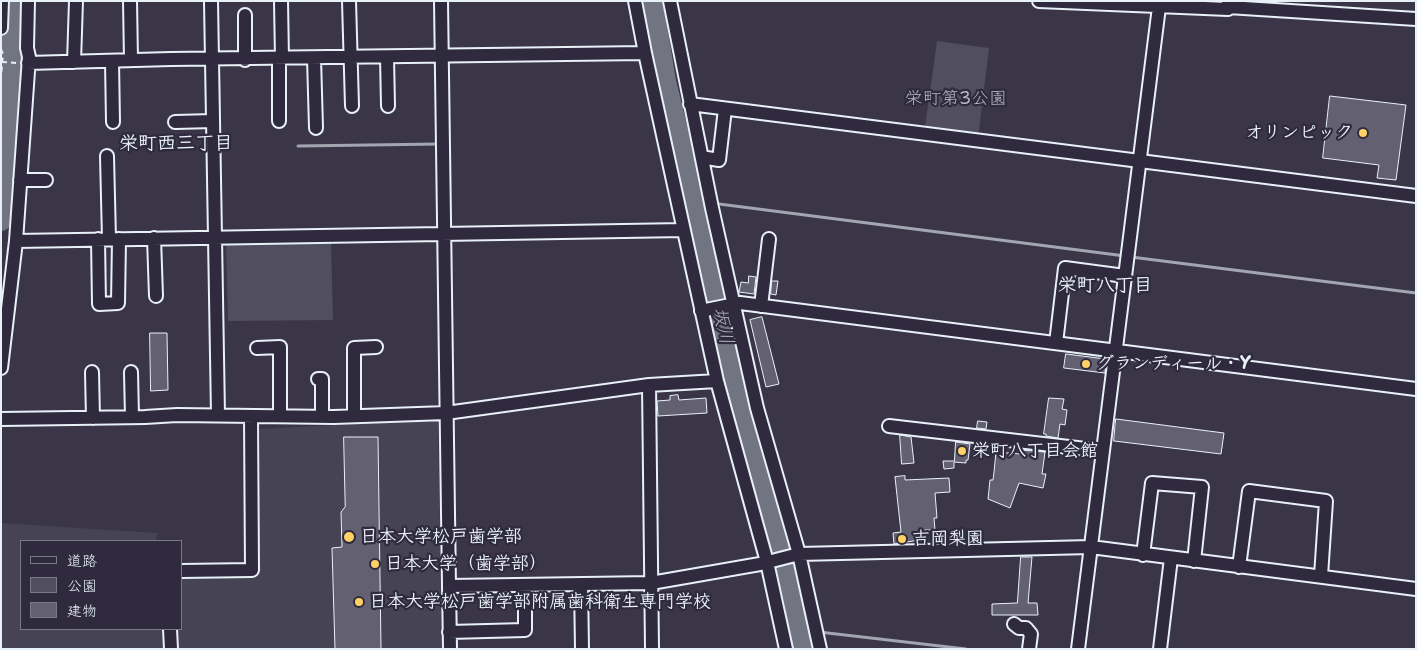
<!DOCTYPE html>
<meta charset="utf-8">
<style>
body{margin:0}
#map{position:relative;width:1417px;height:650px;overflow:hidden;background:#3a3648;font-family:"Shantell Sans","Klee One",sans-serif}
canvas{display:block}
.frame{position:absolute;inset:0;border:2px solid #e8f1f8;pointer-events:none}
.legend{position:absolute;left:20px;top:540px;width:162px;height:90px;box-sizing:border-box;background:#2f2a3d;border:1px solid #797a88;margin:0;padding:6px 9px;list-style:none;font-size:15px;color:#e8f1f8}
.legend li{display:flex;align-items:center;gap:10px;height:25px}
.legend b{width:25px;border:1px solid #797a88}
</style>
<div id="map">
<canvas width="1417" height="650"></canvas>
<div class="frame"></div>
<ul class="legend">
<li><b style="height:6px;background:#2f2a3d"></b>道路</li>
<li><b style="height:14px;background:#504e5f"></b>公園</li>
<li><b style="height:14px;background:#636171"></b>建物</li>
</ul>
</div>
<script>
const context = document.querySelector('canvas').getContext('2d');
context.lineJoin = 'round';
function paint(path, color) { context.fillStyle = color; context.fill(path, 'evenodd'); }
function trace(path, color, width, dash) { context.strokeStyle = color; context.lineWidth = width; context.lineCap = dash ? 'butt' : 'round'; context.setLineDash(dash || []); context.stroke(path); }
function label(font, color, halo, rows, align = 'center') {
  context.font = font + ' "Shantell Sans","Klee One",sans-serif'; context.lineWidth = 4.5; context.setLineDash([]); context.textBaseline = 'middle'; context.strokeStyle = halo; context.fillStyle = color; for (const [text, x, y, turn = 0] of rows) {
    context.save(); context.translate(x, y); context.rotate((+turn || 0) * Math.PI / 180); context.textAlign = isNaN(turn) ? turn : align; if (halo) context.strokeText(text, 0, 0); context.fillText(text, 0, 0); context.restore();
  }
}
paint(new Path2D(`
 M438,420l4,229h-441v-126l156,10 -1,8h-135v88h160v-53l78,-1 1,-146z`), '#464354');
paint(new Path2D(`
 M937,41l52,7 -11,90 -54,-4z
 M331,242l2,78 -105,1 -2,-77z`), '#504e5f');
trace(new Path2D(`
 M298,146l141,-2
 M719,204l406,52
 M1131,257l285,36
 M801,632h11
 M819,632l147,17`), '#a2a6b1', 3);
trace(new Path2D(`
 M653,1l13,80 27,111 44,203 56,201 10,53
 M1,221l10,-117v-103`), '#737482', 20);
const building = new Path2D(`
 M1330,96l76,9 -10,75 -19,-2 2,-13 -56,-7z
 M749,276l7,1 -2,17 -15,-2 2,-10 7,1z
 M772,281h6l-2,14 -5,-1z
 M762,317l17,67 -13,3 -16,-67z
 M150,333h17l1,57 -17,1z
 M1066,354l40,5 -1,14 -41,-5z
 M678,395l1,5 27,-2 1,15 -49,3 -1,-15 13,-1v-4z
 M1049,398l15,1 -2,10 5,1 -2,15 -5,-1 -2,14 -12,-2v-2h-2z
 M1116,419l108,14 -3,21 -107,-13z
 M978,421l9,1 -1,7 -9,-1z
 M900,435l11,2 3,26 -12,1z
 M344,437h34l3,212h-46l-3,-101 10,-1 -1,-35 4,-5z
 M956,442l14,2 -2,16h-2v3l-12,-1v6l-10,1 -1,-8h11z
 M1021,450l24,2 -3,22h4l-3,14 -24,-5 -9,25 -22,-9 2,-19h3l1,-8 2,-20 25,2z
 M905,476v4l44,-2 1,14 -15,1 2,25h-3l1,12h-10l1,9 -32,5 -1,-11 8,-1 -6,-55z
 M1021,557h11l-4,46h9l1,12h-46v-11l25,-1z`);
paint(building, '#636171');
trace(building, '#e8f1f8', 1);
const minor = new Path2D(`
 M130,1l1,59
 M211,1l7,414
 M281,1l1,58
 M349,1l3,105
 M441,1l8,585
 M635,1l10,52 72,328 50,181 19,87
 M670,1l42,207 45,200 42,146 21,95
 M1039,1l189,8v-8
 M1228,7l188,12
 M245,15v45
 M1,28l1,-27
 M387,57l1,49
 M314,58l2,70
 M279,59v62
 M112,61l1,61
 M74,62l2,-61
 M28,63l143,-4 474,-6
 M690,104l726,92
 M175,122l38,-1
 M107,156l2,83
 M707,158l12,2 6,-51
 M20,180h26
 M154,238l2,58
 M98,239l1,65 19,-1 1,-64
 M16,241l668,-11
 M761,306l8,-67
 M701,311l39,-8 676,86
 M1056,343l9,-75 60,8
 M257,348l23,-1v69
 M1,368l15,-127 13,-184 -2,-9 1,-47
 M92,372l1,46
 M131,372l1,45
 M318,379h4v38
 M649,385l3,264
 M354,416v-68l22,-1
 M1,419l144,-2 32,-2 157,2 112,-4 203,-28 68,-4
 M889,426l214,25
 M1143,555l9,-72 50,4 -8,74
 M1239,567l10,-76 77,10 -5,75
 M181,571l71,-1 -1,-154
 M581,584l1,65
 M1014,624l5,4h7l5,6 -2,15
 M170,629l1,20
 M449,632l76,-2v-45
 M450,649l-1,-63 202,-3 109,-19 39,-10 292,-7 325,42
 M1078,649l81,-642
 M1160,649l11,-91`);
trace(minor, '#e8f1f8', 16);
trace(new Path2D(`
 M1,49l2,5 -2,23
 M2,62l15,1`), '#e8f1f8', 2, [5, 4]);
trace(minor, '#2f2a3d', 12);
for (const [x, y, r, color] of [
 [1363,133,5,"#ffd166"],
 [1086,364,5,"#ffd166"],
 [962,451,5,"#ffd166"],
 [349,537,6,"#ffd166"],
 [902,539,5,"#ffd166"],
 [375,564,5,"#ffd166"],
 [359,602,5,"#ffd166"]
]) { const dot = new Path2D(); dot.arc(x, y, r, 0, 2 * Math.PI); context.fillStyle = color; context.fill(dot); trace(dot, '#2f2a3d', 2); }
label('18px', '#b3b8c2', '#2f2a3d', [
 ["栄町第3公園",956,99]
]);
label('bold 18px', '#e8f1f8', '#2f2a3d', [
 ["オリンピック",1353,133,"right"],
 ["グランディール・Y",1096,364],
 ["栄町八丁目会館",972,451],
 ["日本大学松戸歯学部",360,537],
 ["吉岡梨園",912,539],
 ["日本大学（歯学部）",385,564],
 ["日本大学松戸歯学部附属歯科衛生専門学校",369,602]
], 'left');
label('bold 19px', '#e8f1f8', '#2f2a3d', [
 ["栄町西三丁目",176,144],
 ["栄町八丁目",1105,286]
]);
label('italic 19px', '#aeb2bd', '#2f2a3d', [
 ["坂川",722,326,77]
]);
</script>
